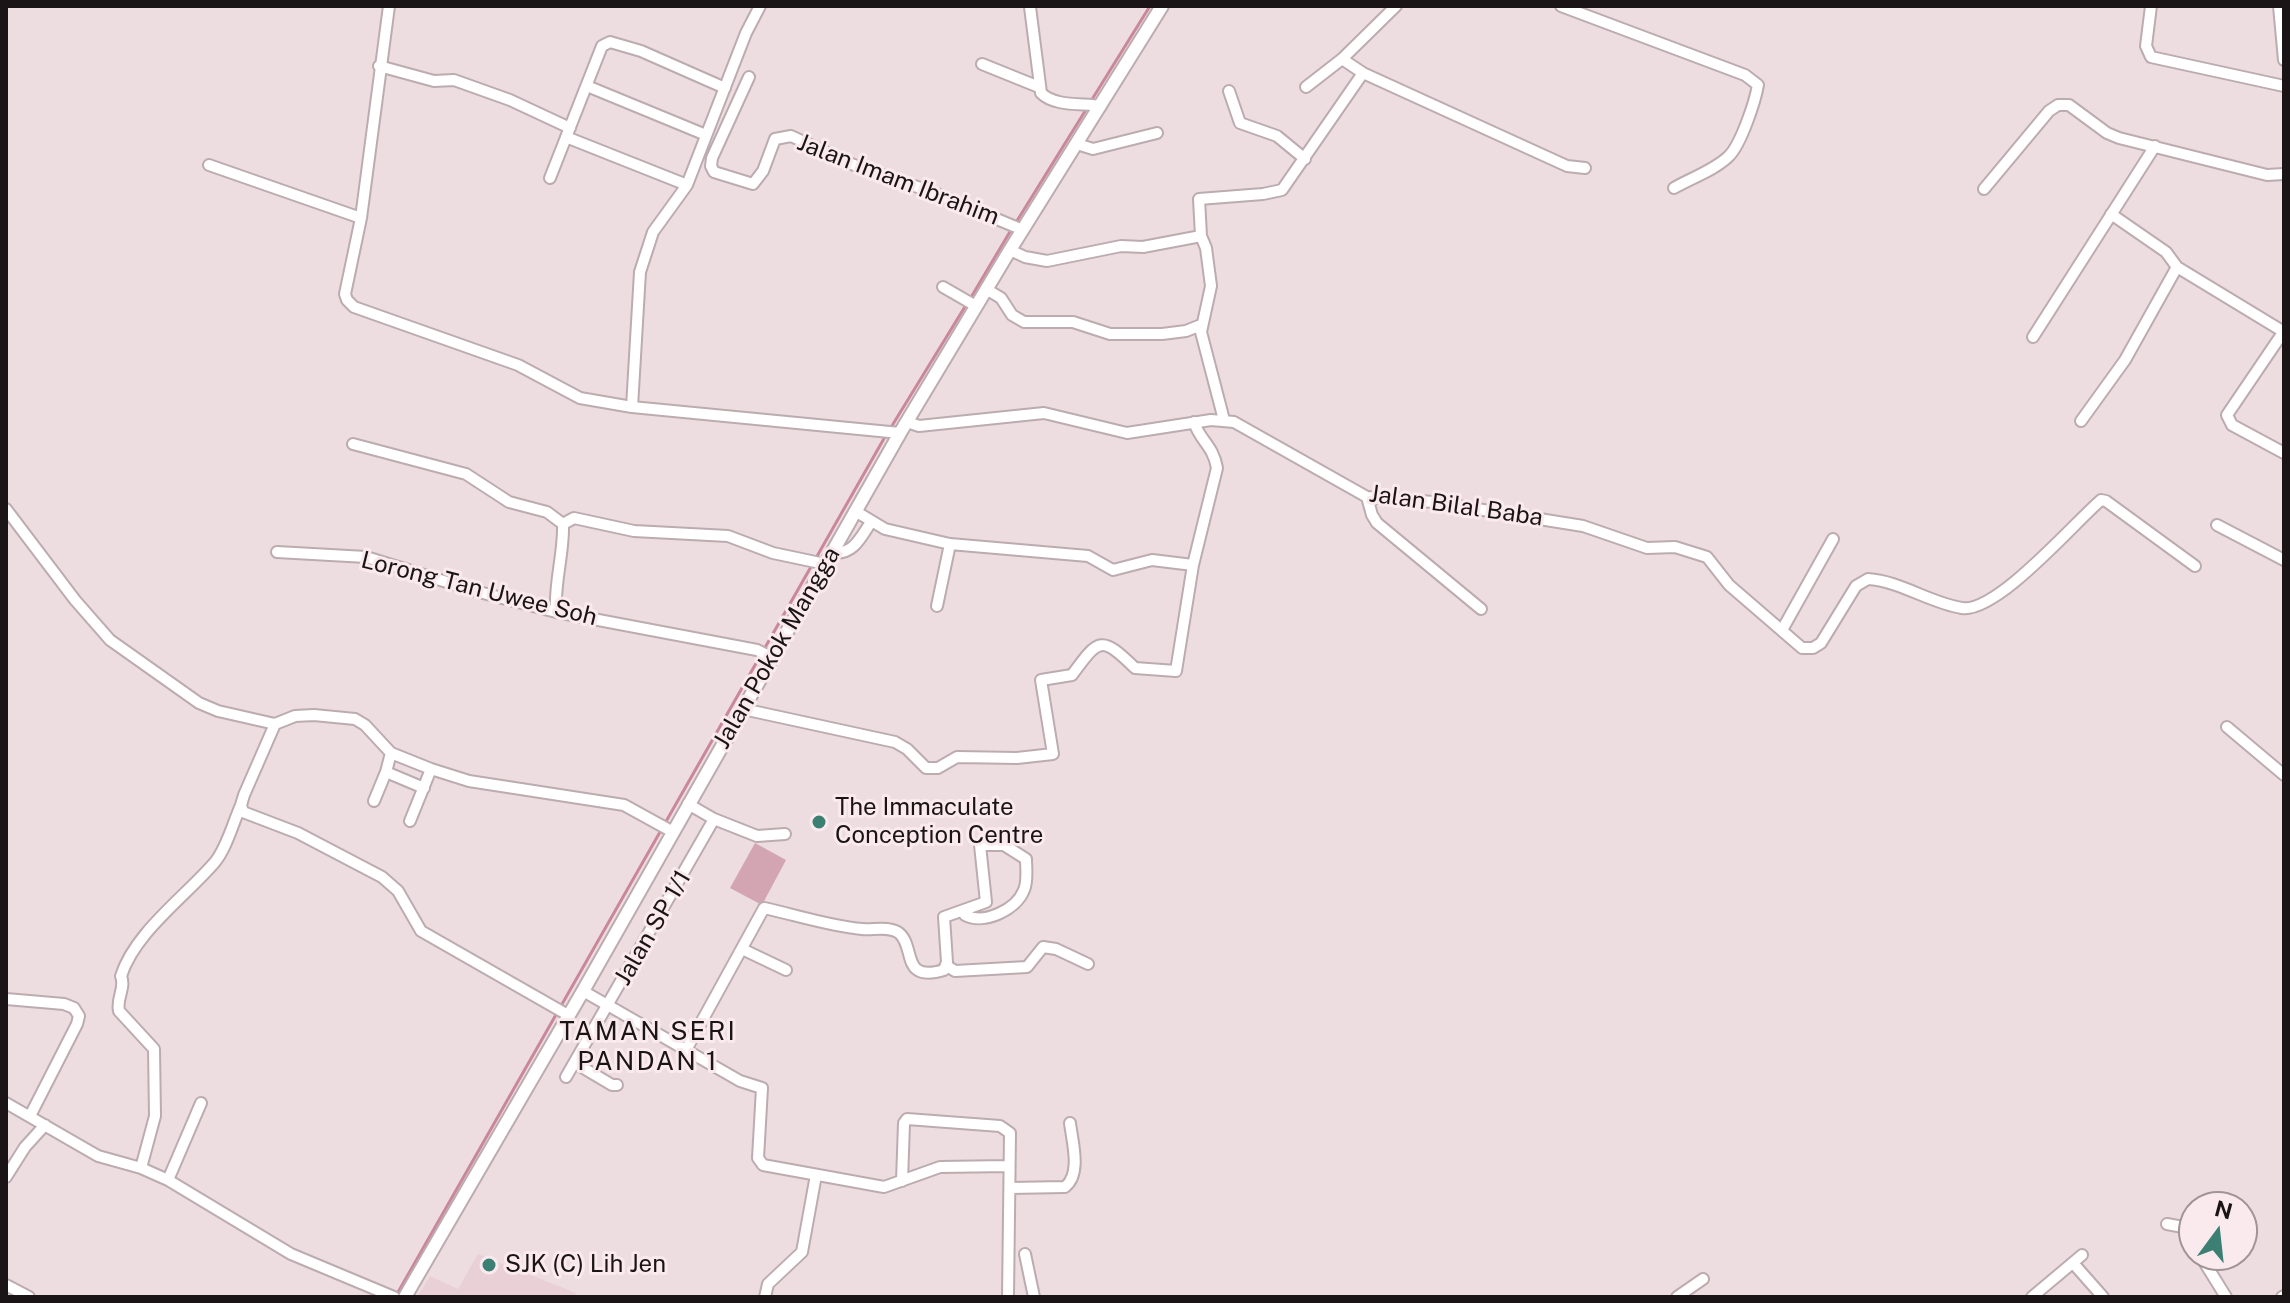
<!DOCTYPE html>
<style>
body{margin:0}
#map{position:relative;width:2290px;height:1303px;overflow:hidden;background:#eddde1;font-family:"Public Sans",sans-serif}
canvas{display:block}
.frame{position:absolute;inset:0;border:8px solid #1a1416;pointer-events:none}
.north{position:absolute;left:2178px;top:1191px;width:80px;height:80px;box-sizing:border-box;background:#faeaee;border:2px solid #a09498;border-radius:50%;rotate:15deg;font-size:22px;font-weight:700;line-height:32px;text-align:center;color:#1a1416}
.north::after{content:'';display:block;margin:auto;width:28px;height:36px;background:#3c8073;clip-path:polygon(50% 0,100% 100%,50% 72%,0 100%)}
</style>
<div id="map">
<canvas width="2290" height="1303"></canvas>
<div class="frame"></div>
<div class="north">N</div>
</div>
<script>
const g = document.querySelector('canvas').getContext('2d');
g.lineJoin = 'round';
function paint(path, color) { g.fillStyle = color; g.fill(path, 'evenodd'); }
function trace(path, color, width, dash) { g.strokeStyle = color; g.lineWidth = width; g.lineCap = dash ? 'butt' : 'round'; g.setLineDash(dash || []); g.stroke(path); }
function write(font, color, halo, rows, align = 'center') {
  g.font = font + ' "Public Sans",sans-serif'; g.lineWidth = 6; g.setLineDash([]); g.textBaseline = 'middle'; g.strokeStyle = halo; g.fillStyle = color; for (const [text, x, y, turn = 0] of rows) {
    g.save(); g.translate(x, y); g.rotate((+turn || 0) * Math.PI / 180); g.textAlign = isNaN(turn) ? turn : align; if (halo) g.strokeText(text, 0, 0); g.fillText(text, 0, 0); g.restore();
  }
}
paint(new Path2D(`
 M478,1254l98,39 -1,4h-158l13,-21 28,13z`), '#e9d0d7');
paint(new Path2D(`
 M755,843l31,17 -24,45 -32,-17z`), '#d3a5b2');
trace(new Path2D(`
 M1091,101l59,-95
 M1015,224l72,-116
 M970,299l41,-69
 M890,429l76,-124
 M397,1294l489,-859`), '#ca879c', 3);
const minor = new Path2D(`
 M1561,6l184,69 13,10c-3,17 -17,59 -29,71 -14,14 -38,22 -55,32
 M2151,6l-5,40 5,11 133,29
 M2279,6l5,54
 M1030,7l11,86c14,14 41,10 60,13
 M1342,59l21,14 204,93 18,2
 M982,64l57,23
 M379,66l55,15 20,-1 56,20 60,28
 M749,77l-37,81 -1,8 3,6 39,12 10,-13 12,-32 16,-3 63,29 78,27 91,38
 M587,86l119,49
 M1306,87l36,-28 54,-53
 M1229,91l11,32 37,13 28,23
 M566,137l121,48
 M1077,144l16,5 64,-16
 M209,165l152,53 -16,76 2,6 7,7 164,58 62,33 52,9 268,26
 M550,178l52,-132 8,-4 31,9 84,37
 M1984,189l65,-78 9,-6h11l38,28 12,5 148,37 17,-1
 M2111,214l55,38 11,15 107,65
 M361,218l28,-212
 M1201,236l-2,-37 64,-5 19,-4 81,-117
 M1010,250l15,7 22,4 74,-15 22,1 58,-11 5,12 5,38 -10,46 23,88
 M943,287l33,19
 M986,289l15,9 11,17 12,7h49l37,12h52l24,-3 15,-6
 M2284,331l-57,84 5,10 52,28
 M2033,337l122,-191
 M632,407l8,-135 13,-40 34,-47 59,-152 14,-27
 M2081,421l44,-61 52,-93
 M907,422l12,4 125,-13 83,20 84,-13 23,2 133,75 66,5 150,24 64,22 28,-1 32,10 22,28 73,63h11l8,-5 35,-57 12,-7c32,2 62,24 94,29 35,5 112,-85 139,-108l5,1 89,65
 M353,444l113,30 43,28 38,10 16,12c1,30 -9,58 -7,88
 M1367,497l5,18 5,8 104,86
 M6,509l69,91 35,40 89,63 19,8 57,13 20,-8 19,-1 41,4 10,6 26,28 40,16 38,12 155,24 49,27
 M855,511l30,18 65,15 138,12 25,14 39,-10 41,5
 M563,524l11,-6 60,13 94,5 45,17 52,11
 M2217,525l67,35
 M277,552l89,5 113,35 77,20 201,38 16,8
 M832,552c21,4 29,-15 39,-30
 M937,606l13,-62
 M1782,630l51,-91
 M743,709l152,33 12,7 19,19h12l19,-11 60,1 36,-4 -12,-74 31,-5c27,-37 29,-40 63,-7l41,3 17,-106 24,-97c-4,-23 -17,-27 -23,-46
 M275,724l-31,71 -3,10 2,7 55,21 84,44 16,14 23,40 147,84
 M2227,727l57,48
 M391,753l-5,19 38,16
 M374,801l12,-29
 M688,804l26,15 43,17 28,-2
 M410,821l21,-52
 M742,949l44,21
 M947,966l8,5 72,-4 16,-20 13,2 32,15
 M583,991l157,90 22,7 -4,70 5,7 121,22 56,-20 69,-1
 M6,999l58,5 10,4 5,8 -2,8 -47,92
 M686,1050l78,-142c32,7 65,18 98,21 12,1 27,-3 37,4 17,14 1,50 45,37l3,-8 -3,-45 42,-15 -6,-57h24l22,14c0,9 2,22 -2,31 -8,20 -40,35 -59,25v-4
 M575,1063l37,22h5
 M566,1077l148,-258
 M6,1103l92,53 43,12 27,12 123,74 103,43
 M141,1168l14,-52 -1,-67 -35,-38c-3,-13 7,-23 2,-35 14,-44 65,-80 94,-114 12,-15 18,-39 26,-57
 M6,1177l19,-30 20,-22
 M168,1180l33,-77
 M902,1181l2,-58 3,-4 93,7 10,7 -2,164
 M1010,1188l55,-1c17,-13 7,-46 5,-64
 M2167,1224l16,3 11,18
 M1025,1254l9,43
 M2200,1255l26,42
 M2073,1263l30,34
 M6,1285l23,12
 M765,1297l3,-13 34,-32 14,-77
 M1677,1297l26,-18
 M2032,1297l50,-42
 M2282,1297l2,-1`);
const major = new Path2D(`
 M405,1297l178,-306 317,-558 110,-183 152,-244`);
trace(minor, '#bcacb0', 14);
trace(major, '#bcacb0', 16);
trace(minor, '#fff', 10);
trace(major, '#fff', 12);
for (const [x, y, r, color] of [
 [819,822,8,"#3c8073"],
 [489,1265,8,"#3c8073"]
]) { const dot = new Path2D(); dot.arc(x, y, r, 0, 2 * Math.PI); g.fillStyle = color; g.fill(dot); trace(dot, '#faeaee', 3); }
write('24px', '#1a1416', '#faeaee', [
 ["Jalan Imam Ibrahim",898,180,21],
 ["Jalan Bilal Baba",1456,506,8],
 ["Lorong Tan Uwee Soh",479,589,14],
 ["Jalan Pokok Mangga",777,648,-60],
 ["Jalan SP 1/1",653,928,-60]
]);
write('24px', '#1a1416', '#faeaee', [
 ["The Immaculate",835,808],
 ["Conception Centre",835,836],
 ["SJK (C) Lih Jen",505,1265]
], 'left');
g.letterSpacing = '2px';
write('26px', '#1a1416', '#faeaee', [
 ["TAMAN SERI",648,1032],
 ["PANDAN 1",648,1062]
]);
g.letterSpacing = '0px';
</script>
